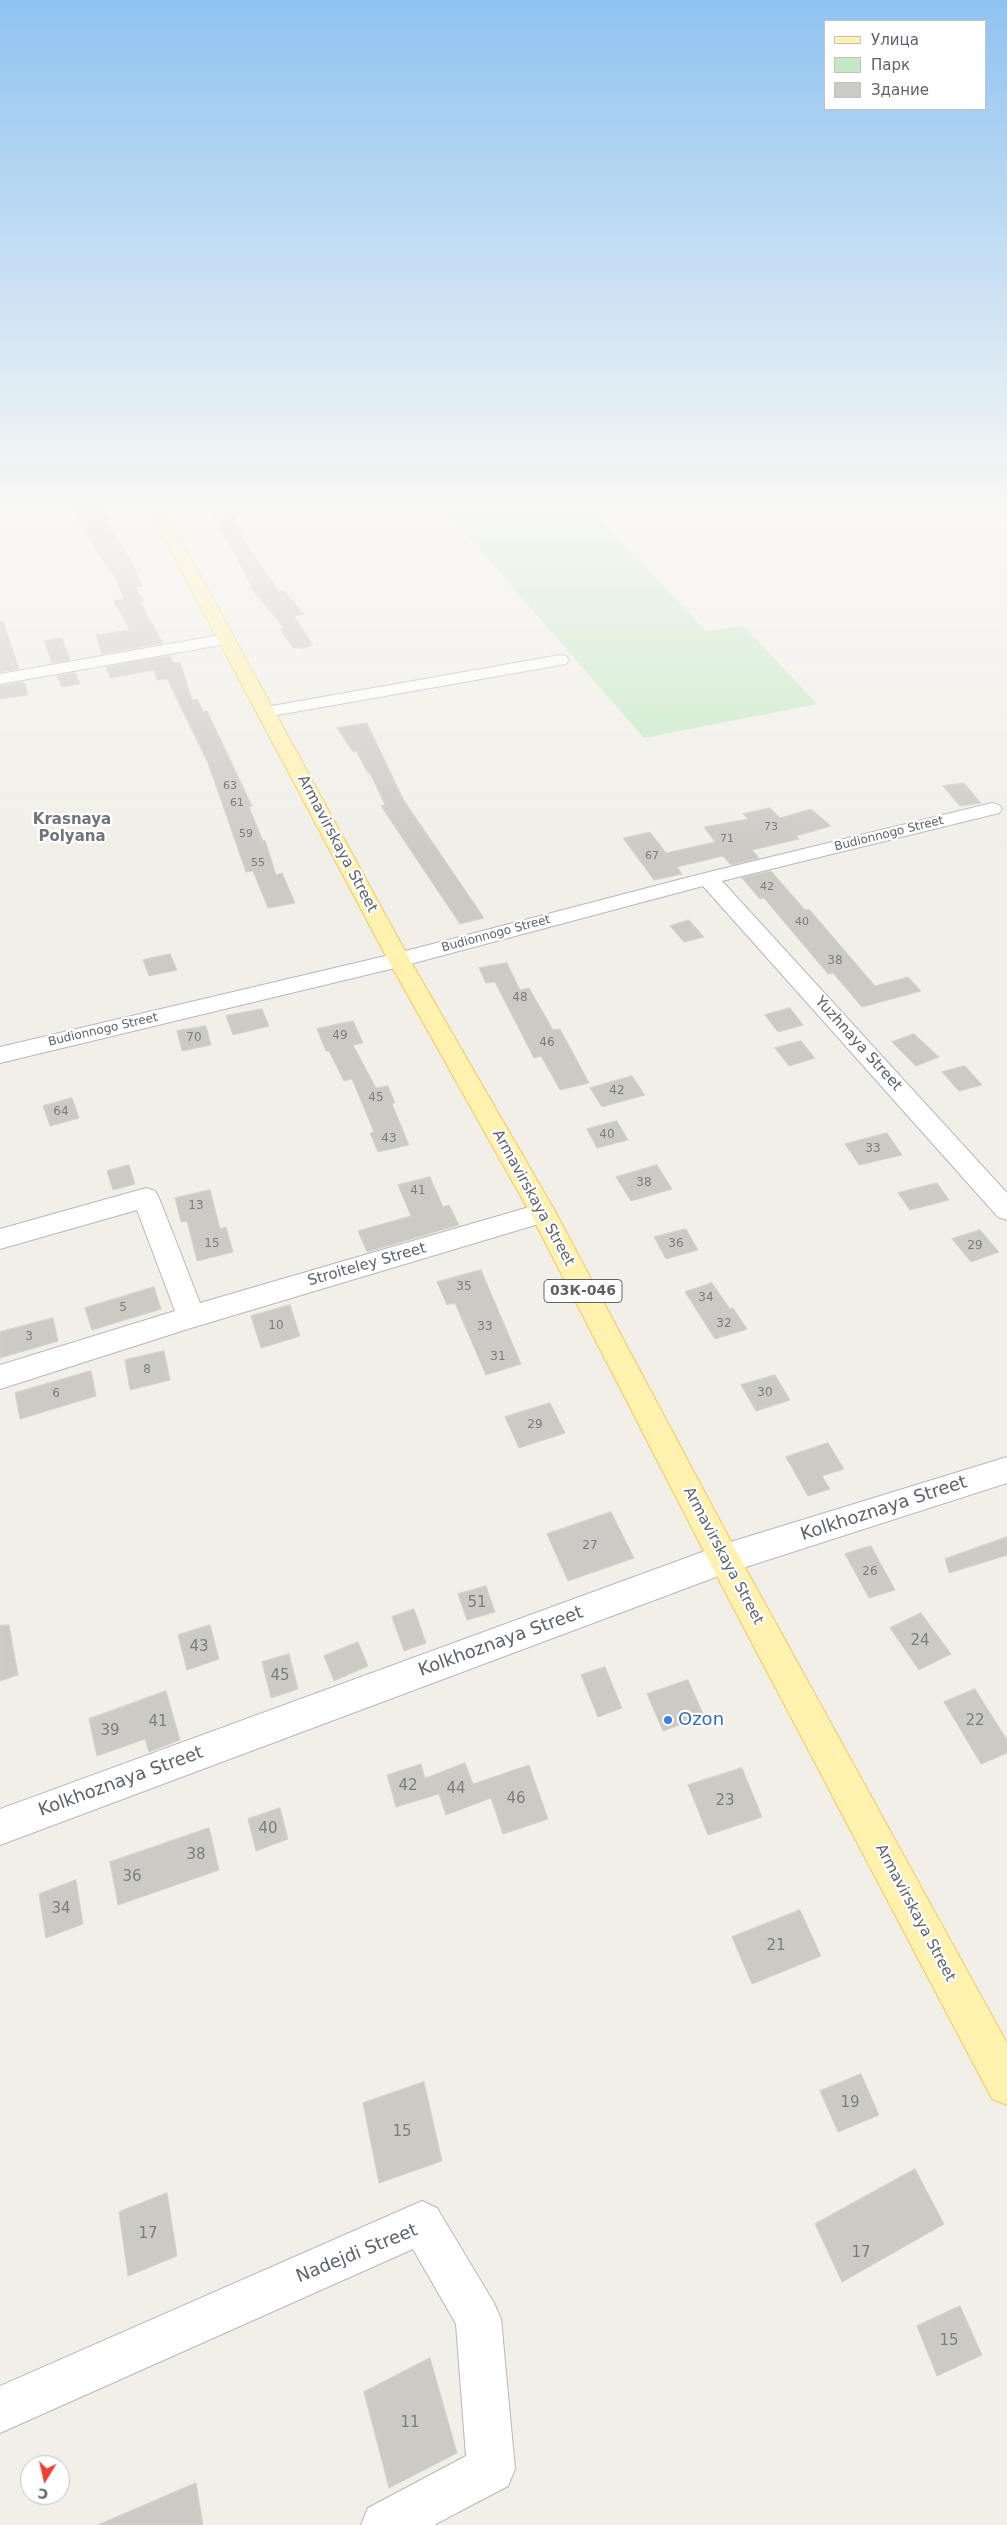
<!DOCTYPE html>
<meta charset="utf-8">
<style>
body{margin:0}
#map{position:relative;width:1007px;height:2525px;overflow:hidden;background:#f1efe8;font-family:"DejaVu Sans",sans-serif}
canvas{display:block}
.legend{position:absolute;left:824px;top:20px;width:162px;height:90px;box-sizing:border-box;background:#fff;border:1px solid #bfc1c3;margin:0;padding:6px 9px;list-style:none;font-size:15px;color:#5f6368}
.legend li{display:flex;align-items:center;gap:10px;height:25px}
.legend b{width:25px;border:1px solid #bfc1c3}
.north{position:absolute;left:20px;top:2455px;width:50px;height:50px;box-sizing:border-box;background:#fff;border:1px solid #bfc1c3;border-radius:50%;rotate:189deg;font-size:14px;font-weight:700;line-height:20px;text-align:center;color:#5f6368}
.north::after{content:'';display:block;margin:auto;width:18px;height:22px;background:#ea4335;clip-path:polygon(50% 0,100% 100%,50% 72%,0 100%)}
</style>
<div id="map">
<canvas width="1007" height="2525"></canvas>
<ul class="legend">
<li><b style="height:6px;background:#fff2af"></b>Улица</li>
<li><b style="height:14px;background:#c5e8c5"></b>Парк</li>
<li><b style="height:14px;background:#cccac5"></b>Здание</li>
</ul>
<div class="north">С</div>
</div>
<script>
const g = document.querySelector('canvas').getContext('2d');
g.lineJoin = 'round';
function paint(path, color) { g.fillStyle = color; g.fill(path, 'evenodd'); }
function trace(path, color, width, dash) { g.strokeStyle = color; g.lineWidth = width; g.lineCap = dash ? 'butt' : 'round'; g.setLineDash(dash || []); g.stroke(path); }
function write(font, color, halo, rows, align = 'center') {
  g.font = font + ' "DejaVu Sans",sans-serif'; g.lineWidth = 4.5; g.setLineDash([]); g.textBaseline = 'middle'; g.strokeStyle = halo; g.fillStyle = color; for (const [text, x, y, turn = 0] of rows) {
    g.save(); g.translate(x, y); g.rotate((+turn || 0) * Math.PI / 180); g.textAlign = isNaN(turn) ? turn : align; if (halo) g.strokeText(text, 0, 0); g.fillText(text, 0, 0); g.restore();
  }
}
paint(new Path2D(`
 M438,502h147l121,129 38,-5 73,78 -173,34z`), '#c5e8c5');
const building = new Path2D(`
 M68,502h32l11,18 -5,1 28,45 8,20 -7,1 9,14 -4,1 23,41 -61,11 -6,-19 34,-5 -17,-29 11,-2 -8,-20 -30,-43z
 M231,513l14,20 -5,1 39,58 5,-1 20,23 -10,2 19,29 -11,4 -2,-2 -7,1 -13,-19 4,-1 -35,-42h3l-39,-71z
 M3,621l16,48 -19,3v-50z
 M62,638l8,22 -18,3 -8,-22z
 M170,656l4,7 6,-1 12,38 5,-1 7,13 3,-1 45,95 -3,1 14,34 2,-1 11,35 6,-2 13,30 -27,5 -15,-37 -7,1 -38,-109 -41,-84 -10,1 -3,-10 -44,8 -4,-11z
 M75,673l5,11 -18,3 -5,-11z
 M24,682l4,13 -28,4v-13z
 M367,723l36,76 81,119 -24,6 -79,-118 4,-1 -15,-32h-2l-12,-22 -3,1 -16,-24z
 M964,783l17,20 -21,3 -17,-20z
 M770,808l10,10 31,-9 20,17 -35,10 3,3 -47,11 7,8 -28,7 -8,-9 -46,11 5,7 -28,6 -31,-42 27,-6 16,21 49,-11 -11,-15 44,-8 -5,-5z
 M771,871l34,39 4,-1 66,77 33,-9 13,14 -59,16 -29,-34 -5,1 -64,-76 -4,1 -18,-21z
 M689,920l15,17 -20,5 -14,-16z
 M170,954l7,16 -28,6 -6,-16z
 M507,963l13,27 9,-2 24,42 7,-1 29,54 -29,7 -19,-34 -7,2 -39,-76 -9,1 -7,-15z
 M790,1008l13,17 -25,7 -13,-17z
 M262,1009l7,17 -36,9 -7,-19z
 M353,1021l10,22 -10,2 23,43 12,-2 7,17 -3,1 17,41 -31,7 -8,-19 4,-1 -22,-53 -8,2 -15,-30h-3l-9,-22z
 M206,1026l5,19 -29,6 -5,-20z
 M914,1034l25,23 -23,9 -24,-24z
 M801,1041l14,17 -26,8 -14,-18z
 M965,1066l17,19 -23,6 -17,-19z
 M632,1076l13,19 -43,12 -12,-19z
 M72,1098l7,20 -29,8 -7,-20z
 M617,1121l11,19 -31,8 -10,-19z
 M887,1133l15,22 -43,10 -14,-21z
 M129,1165l6,19 -22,6 -6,-19z
 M657,1165l15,24 -41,12 -15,-24z
 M430,1177l13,30 6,-2 10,20 -92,27 -9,-21 53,-15 -13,-31z
 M937,1183l12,17 -39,10 -12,-17z
 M210,1190l10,39 6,-2 7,25 -36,9 -10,-40 -6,1 -6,-24z
 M686,1229l12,21 -32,9 -12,-22z
 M980,1230l19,22 -28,10 -19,-23z
 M481,1270l40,94 -35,11 -31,-72 -8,2 -10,-23z
 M712,1283l18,26 3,-1 14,21 -32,10 -30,-47z
 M154,1287l7,22 -69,21 -7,-22z
 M290,1305l10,31 -39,12 -10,-32z
 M53,1318l5,23 -58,17v-26z
 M164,1351l6,29 -40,10 -5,-30z
 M91,1371l5,25 -76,23 -5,-26z
 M775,1375l15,25 -34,11 -15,-26z
 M550,1403l15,30 -46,15 -14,-31z
 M828,1443l16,26 -22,7 8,13 -22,7 -22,-39z
 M611,1512l23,46 -66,23 -21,-47z
 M1007,1537v18l-58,18 -4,-14z
 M871,1546l24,44 -26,8 -24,-44z
 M486,1586l9,26 -28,8 -9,-26z
 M414,1609l12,34 -22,8 -12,-34z
 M921,1613l30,41 -32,16 -29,-42z
 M9,1625l9,50 -18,6v-55z
 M210,1625l9,34 -32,11 -9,-35z
 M358,1642l10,24 -34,15 -10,-25z
 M289,1654l9,35 -27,9 -9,-36z
 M605,1667l17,41 -24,9 -17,-42z
 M688,1680l16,36 -41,15 -16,-37z
 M975,1689l32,51v13l-26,11 -37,-62z
 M166,1691l14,49 -31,12 -4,-13 -48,17 -8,-37z
 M465,1763l8,21 56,-19 19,54 -45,15 -12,-36 -45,17 -7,-21 -43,13 -9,-32 34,-11 4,14z
 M742,1768l20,49 -54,18 -20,-50z
 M280,1808l8,31 -32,12 -8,-32z
 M209,1828l10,42 -101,35 -8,-43z
 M76,1880l7,44 -37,14 -7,-44z
 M800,1910l21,46 -69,28 -20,-47z
 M861,2074l18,41 -41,17 -18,-41z
 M424,2082l18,79 -63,22 -16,-80z
 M915,2169l29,55 -102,58 -27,-58z
 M167,2193l10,63 -49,20 -9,-64z
 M960,2306l22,49 -45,21 -20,-50z
 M430,2358l27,95 -68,35 -25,-96z
 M196,2483l7,42h-105z`);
paint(building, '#cccac5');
trace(building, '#d6d1c6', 1);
const minor = new Path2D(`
 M996,502h11v7z
 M226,634l6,1 3,4 -3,4 -232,41v-10z
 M560,655l6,1 3,4 -3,4 -300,53 -6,-1 -3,-4 3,-4 6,-1z
 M992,803l7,2 3,4 -3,4 -277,68 285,312v27l-9,-3 -295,-331 -304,81 -399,96v-16l398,-94 303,-79z
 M146,1188l9,3 4,7 41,105 343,-100 9,3 4,7 -4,7 -361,108 -191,61v-24l175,-54 -38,-101 -137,39v-20z
 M1007,1457v26l-283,91 -724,271v-36l724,-265z
 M422,2201l15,7 57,95 7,16 14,150 -7,17 -74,39h-73l7,-17 98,-52 -10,-132 -43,-75 -413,184v-47z`);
const major = new Path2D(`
 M143,502h15l29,49 223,409 146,253 179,336 272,494v62l-15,-6 -279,-530 -183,-356 -142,-253 -217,-409z`);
trace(minor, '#b5b8bc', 2);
trace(major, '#f2c960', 2);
paint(minor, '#fff');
paint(major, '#fff2af');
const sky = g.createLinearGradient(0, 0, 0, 856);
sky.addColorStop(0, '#8fc3f1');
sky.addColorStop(0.59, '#f9f8f5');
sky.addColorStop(1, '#f9f8f500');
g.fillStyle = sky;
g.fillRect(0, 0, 1007, 856);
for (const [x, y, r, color] of [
 [668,1720,5,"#3f7fe0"]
]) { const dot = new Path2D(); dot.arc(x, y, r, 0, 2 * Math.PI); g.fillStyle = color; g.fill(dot); trace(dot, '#fff', 2); }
write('11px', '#7a7d7f', null, [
 ["63",230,786],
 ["61",237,803],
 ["73",771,827],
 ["59",246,834],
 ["71",727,839],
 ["67",652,856],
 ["55",258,863],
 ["42",767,887],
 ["40",802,922]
]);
write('12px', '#5f6368', '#fff', [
 ["Budionnogo Street",889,834,-14],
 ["Budionnogo Street",496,934,-15],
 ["Budionnogo Street",103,1030,-13]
]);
write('12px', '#7a7d7f', null, [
 ["38",835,961],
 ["48",520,998],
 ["49",340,1036],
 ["70",194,1038],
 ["46",547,1043],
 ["42",617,1091],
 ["45",376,1098],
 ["64",61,1112],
 ["40",607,1135],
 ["43",389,1139],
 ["33",873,1149],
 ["38",644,1183],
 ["41",418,1191],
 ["13",196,1206],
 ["15",212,1244],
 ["36",676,1244],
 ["29",975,1246],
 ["35",464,1287],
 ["34",706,1298],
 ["5",123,1308],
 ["32",724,1324],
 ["10",276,1326],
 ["33",485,1327],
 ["3",29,1337],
 ["31",498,1357],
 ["8",147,1370],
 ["30",765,1393],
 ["6",56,1394],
 ["29",535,1425],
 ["27",590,1546],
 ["26",870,1572]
]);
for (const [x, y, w] of [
 [583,1291,78]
]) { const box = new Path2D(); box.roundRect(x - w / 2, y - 11.5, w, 23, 4); g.fillStyle = '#fff'; g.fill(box); trace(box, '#5f6368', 1); }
write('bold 14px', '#5f6368', null, [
 ["03К-046",583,1291]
]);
write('bold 15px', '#70757a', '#fff', [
 ["Krasnaya",72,820],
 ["Polyana",72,837]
]);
write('15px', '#5f6368', '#fff', [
 ["Armavirskaya Street",337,844,62],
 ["Yuzhnaya Street",858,1044,48],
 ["Armavirskaya Street",533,1198,61],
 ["Stroiteley Street",367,1265,-16],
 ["Armavirskaya Street",723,1556,62],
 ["Armavirskaya Street",915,1913,62]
]);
write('15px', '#7a7d7f', null, [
 ["51",477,1603],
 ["24",920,1641],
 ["43",199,1647],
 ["45",280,1676],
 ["22",975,1721],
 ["41",158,1722],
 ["39",110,1731],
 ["42",408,1786],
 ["44",456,1789],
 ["46",516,1799],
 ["23",725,1801],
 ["40",268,1829],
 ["38",196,1855],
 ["36",132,1877],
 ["34",61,1909],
 ["21",776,1946],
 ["19",850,2103],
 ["15",402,2132],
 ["17",148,2234],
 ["17",861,2253],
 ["15",949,2341],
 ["11",410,2423]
]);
write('18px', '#5f6368', '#fff', [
 ["Kolkhoznaya Street",884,1509,-18],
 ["Kolkhoznaya Street",501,1642,-20],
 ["Kolkhoznaya Street",121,1782,-20],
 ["Nadejdi Street",357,2254,-22]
]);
write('18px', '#366cbe', '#fff', [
 ["Ozon",678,1720]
], 'left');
</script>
